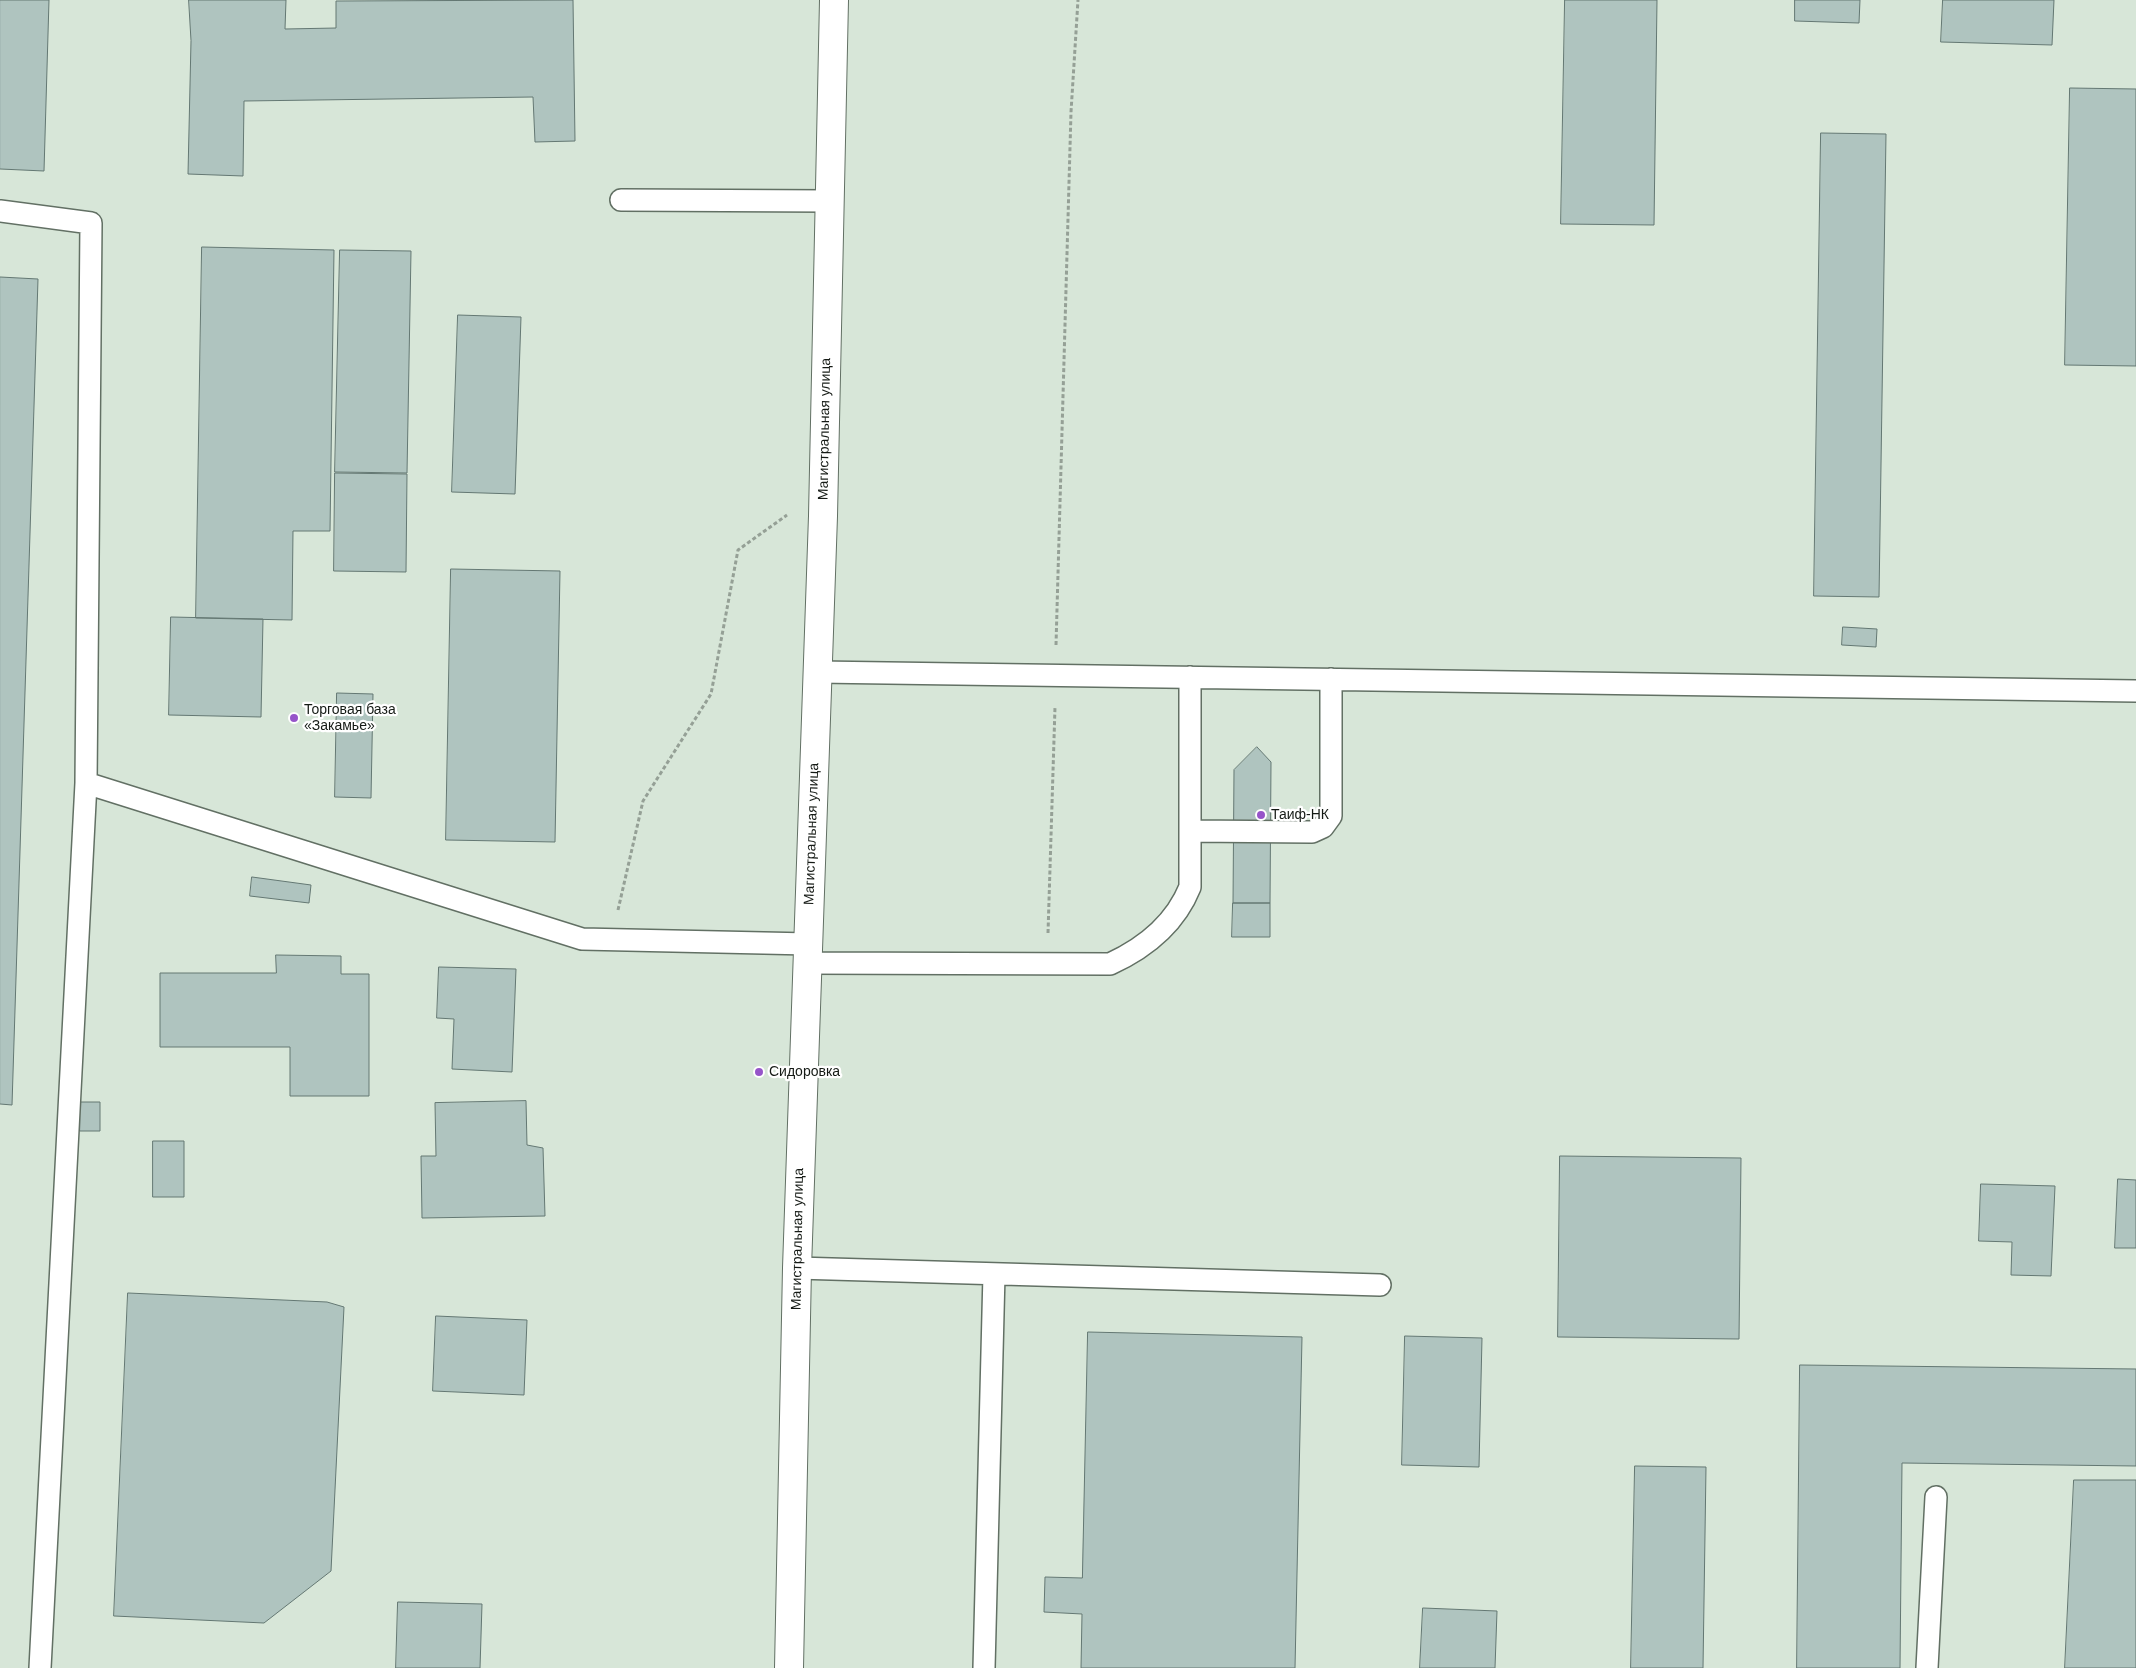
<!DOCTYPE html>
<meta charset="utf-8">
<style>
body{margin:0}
canvas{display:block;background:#d7e6d8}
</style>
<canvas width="2136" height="1668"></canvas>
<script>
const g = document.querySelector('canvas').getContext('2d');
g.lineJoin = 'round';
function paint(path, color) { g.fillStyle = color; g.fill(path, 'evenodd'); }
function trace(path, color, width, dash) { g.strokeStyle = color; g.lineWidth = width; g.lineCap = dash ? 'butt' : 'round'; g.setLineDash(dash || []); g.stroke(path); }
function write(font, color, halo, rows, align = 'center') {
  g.font = font + ' Helvetica,sans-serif'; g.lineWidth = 4.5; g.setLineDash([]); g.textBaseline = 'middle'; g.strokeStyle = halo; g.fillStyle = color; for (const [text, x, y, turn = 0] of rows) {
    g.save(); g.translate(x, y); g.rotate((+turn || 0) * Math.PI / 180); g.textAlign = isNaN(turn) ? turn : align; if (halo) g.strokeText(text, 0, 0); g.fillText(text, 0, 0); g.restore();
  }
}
const building = new Path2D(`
 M0,0h49l-5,171 -44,-2z
 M189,0h97l-1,29 51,-1v-27l237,-1 2,141 -40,1 -2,-45 -289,4 -1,75 -55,-2 3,-133z
 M1565,0h92l-3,225 -93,-1z
 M1795,0h65l-1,23 -64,-2z
 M1943,0h111l-2,45 -111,-3z
 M2070,88l66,1v277l-71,-1z
 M1821,133l65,1 -7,463 -65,-1z
 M202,247l132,3 -4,281h-37l-1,89 -96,-2z
 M340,250l71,1 -4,222 -72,-1z
 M0,277l38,2 -26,826 -12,-1z
 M458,315l63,2 -6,177 -63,-2z
 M335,473l72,1 -1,98 -72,-1z
 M451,569l109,2 -5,271 -109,-2z
 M171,617l92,2 -2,98 -92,-2z
 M1843,627l34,2 -1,18 -34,-2z
 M337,693l36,1 -2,104 -36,-1z
 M1257,747l14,15 -1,141h-37l1,-133z
 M252,877l59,8 -2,18 -59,-7z
 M1233,903h37v34h-38z
 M276,955l65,1v18h28v122h-79v-49h-130v-74h116z
 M439,967l77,2 -4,103 -60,-3 2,-50 -17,-1z
 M526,1101l1,44 16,3 2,68 -123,2 -1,-62h15l-1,-53z
 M80,1102h20v29h-20z
 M153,1141h31v56h-31z
 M1560,1156l181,2 -2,181 -181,-2z
 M2118,1179l18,1v68h-21z
 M1981,1184l74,2 -4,90 -40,-1 1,-33 -33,-1z
 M128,1293l199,9 17,5 -13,264 -67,52 -150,-7z
 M436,1316l91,4 -3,75 -91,-4z
 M1088,1332l214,5 -7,331h-214l1,-54 -38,-2 1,-35 37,1z
 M1405,1336l77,2 -3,129 -77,-2z
 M1800,1365l336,4v97l-234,-3 -2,205h-103z
 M1635,1466l71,1 -3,201h-72z
 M2074,1480h62v188h-71z
 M398,1602l84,2 -2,64h-84z
 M1423,1608l74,3 -2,57h-75z`);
paint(building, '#afc4bf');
trace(building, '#647873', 1);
const lane = new Path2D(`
 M621,200l209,1
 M0,211l91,12 -5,560 496,156 227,5
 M818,672l1318,19
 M1190,831l122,1 11,-5 8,-11v-137
 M807,963l303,1c35,-16 65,-40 80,-77v-210
 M797,1268l583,17
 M40,1668l46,-885
 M984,1668l10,-394
 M1927,1668l9,-171`);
const secondary = new Path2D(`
 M789,1668l8,-400 26,-752 11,-516`);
trace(lane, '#627064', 24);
trace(secondary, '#627064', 30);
trace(new Path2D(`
 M1056,645l15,-533 7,-112
 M618,910l25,-109 68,-107 27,-144 49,-35
 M1048,933l7,-226`), '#95a096', 3, [4, 2.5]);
trace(lane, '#fff', 21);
trace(secondary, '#fff', 28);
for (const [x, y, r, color] of [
 [294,718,5,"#9654c9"],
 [1261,815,5,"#9654c9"],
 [759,1072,5,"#9654c9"]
]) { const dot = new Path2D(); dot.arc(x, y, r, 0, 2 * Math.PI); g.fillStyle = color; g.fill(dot); trace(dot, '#fff', 2); }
write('14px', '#151a15', '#fff', [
 ["Магистральная улица",825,429,-89],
 ["Магистральная улица",812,834,-88],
 ["Магистральная улица",798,1239,-89]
]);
write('14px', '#151a15', '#fff', [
 ["Торговая база",304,710],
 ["«Закамье»",304,726],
 ["Таиф-НК",1271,815],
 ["Сидоровка",769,1072]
], 'left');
</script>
